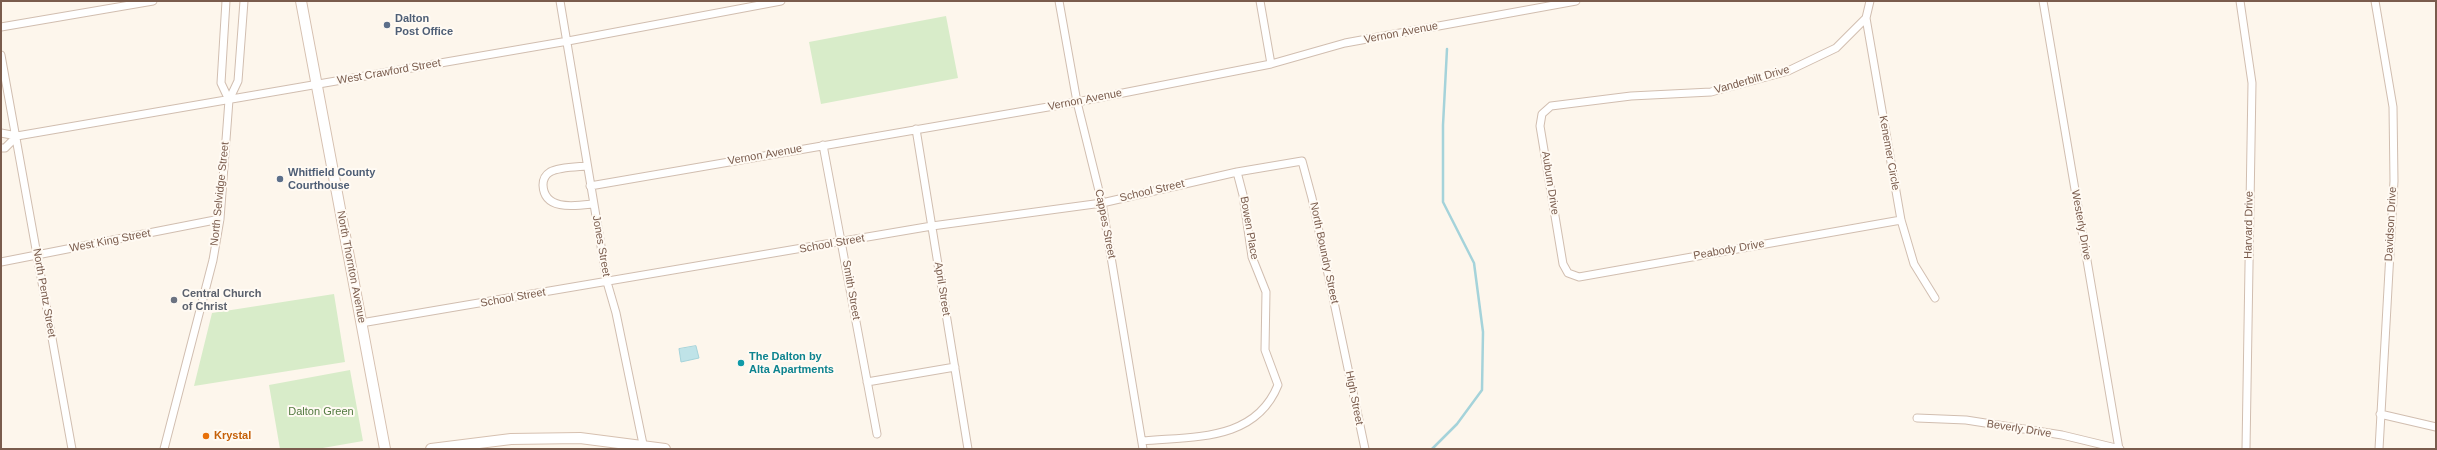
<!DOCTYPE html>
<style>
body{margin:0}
#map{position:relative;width:2437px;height:450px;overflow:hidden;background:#fdf6ec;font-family:Arial,sans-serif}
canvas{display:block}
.frame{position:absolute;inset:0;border:2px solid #7a5c4d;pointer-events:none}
</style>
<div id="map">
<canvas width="2437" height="450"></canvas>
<div class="frame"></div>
</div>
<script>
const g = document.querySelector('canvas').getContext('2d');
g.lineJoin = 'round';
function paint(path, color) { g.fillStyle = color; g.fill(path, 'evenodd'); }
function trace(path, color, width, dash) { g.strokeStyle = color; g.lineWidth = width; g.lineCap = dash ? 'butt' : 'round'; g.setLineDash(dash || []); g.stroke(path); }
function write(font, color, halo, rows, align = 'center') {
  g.font = font + ' Arial,sans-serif'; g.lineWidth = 4; g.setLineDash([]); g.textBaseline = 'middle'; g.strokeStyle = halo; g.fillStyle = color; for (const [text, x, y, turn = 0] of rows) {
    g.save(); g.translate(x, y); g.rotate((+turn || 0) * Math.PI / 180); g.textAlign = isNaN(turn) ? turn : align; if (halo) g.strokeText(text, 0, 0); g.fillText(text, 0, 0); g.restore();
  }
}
paint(new Path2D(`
 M946,16l12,62 -137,26 -12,-62z
 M334,294l11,68 -151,24 18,-73z
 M350,370l13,71 -46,8h-37l-11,-64z`), '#d8ecc9');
const water = new Path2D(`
 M696,346l3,12 -18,4 -2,-13z`);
paint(water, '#bfe3e8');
trace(water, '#a5d3da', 1);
trace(new Path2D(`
 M1432,449l25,-25 25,-34 1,-58 -9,-69 -31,-61v-77l4,-76`), '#a5d3da', 2.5);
const street = new Path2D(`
 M226,1l-5,82 8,17
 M560,1l47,281 9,31 28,136
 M1059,1l18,101 25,101 41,246
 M1260,1l11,63
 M1870,1l-4,17 35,202 13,44 21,34
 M2043,1l76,448
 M2240,1l12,82 -6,366
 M2375,1l18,106 1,74 -15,268
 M1866,18l-30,30 -48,23 -77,21 -80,4 -80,10 -9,8 -2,12 23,138 5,9 11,4 322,-57
 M1,27l152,-26
 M1,55l71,394
 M916,129l52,320
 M1,133l16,3
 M823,145l54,289
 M1,148h4l12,-12 551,-95 213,-40
 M587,166c-11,1 -28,1 -37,6 -5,3 -7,7 -7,13 1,26 32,21 50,19
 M590,186l487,-84 194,-38 74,-21 231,-42
 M1,262l219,-43
 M361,323l571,-97 170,-23 135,-31 65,-11 10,37 53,251
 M867,382l88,-15
 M2380,414l56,13
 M1917,418l49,2 96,15 58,14
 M1142,441c51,-5 113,1 136,-56l-13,-35 1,-58 -14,-35 -9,-62 -6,-23
 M164,449l49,-189 7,-41 9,-119 9,-19 6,-80`);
const secondary = new Path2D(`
 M301,1l84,448
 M431,449l80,-10 69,-1 85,11`);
trace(street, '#d1beb0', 9);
trace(secondary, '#d6c0b0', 12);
trace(street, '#fff', 7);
trace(secondary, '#fff', 10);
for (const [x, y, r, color] of [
 [387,25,4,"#5c6f8a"],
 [280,179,4,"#5c6f8a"],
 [174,300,4,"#6b7280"],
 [741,363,4,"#0f9aa8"],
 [206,436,4,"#e8710a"]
]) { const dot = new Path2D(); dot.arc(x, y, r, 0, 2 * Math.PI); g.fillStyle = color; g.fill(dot); trace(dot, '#fffaf3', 1.5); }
write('bold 11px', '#4e5e75', '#fffaf3', [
 ["Dalton",395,19],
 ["Post Office",395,32],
 ["Whitfield County",288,173],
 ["Courthouse",288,186]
], 'left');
write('11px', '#7a5c4d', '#fffaf3', [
 ["Vernon Avenue",1401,33,-11],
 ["West Crawford Street",389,72,-10],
 ["Vanderbilt Drive",1752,80,-16],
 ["Vernon Avenue",1085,100,-11],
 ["Kenemer Circle",1889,153,80],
 ["Vernon Avenue",765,155,-10],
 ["Auburn Drive",1550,183,81],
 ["School Street",1152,191,-13],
 ["North Selvidge Street",220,194,-84],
 ["Cappes Street",1105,224,79],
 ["Davidson Drive",2391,224,-87],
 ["Westerly Drive",2081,225,80],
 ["Harvard Drive",2249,225,-89],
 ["Bowen Place",1249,228,80],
 ["West King Street",110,241,-11],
 ["School Street",832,244,-10],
 ["Jones Street",601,246,80],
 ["Peabody Drive",1729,250,-10],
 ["North Boundry Street",1324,253,78],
 ["North Thornton Avenue",351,267,79],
 ["April Street",942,289,81],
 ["Smith Street",851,290,80],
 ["North Pentz Street",44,293,80],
 ["School Street",513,298,-10],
 ["High Street",1354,398,79],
 ["Beverly Drive",2019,429,9]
]);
write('bold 11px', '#5b616d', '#fffaf3', [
 ["Central Church",182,294],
 ["of Christ",182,307]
], 'left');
write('bold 11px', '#0d838f', '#fffaf3', [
 ["The Dalton by",749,357],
 ["Alta Apartments",749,370]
], 'left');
write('11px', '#537a41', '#fffaf3', [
 ["Dalton Green",321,412]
]);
write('bold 11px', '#c56008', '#fffaf3', [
 ["Krystal",214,436]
], 'left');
</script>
